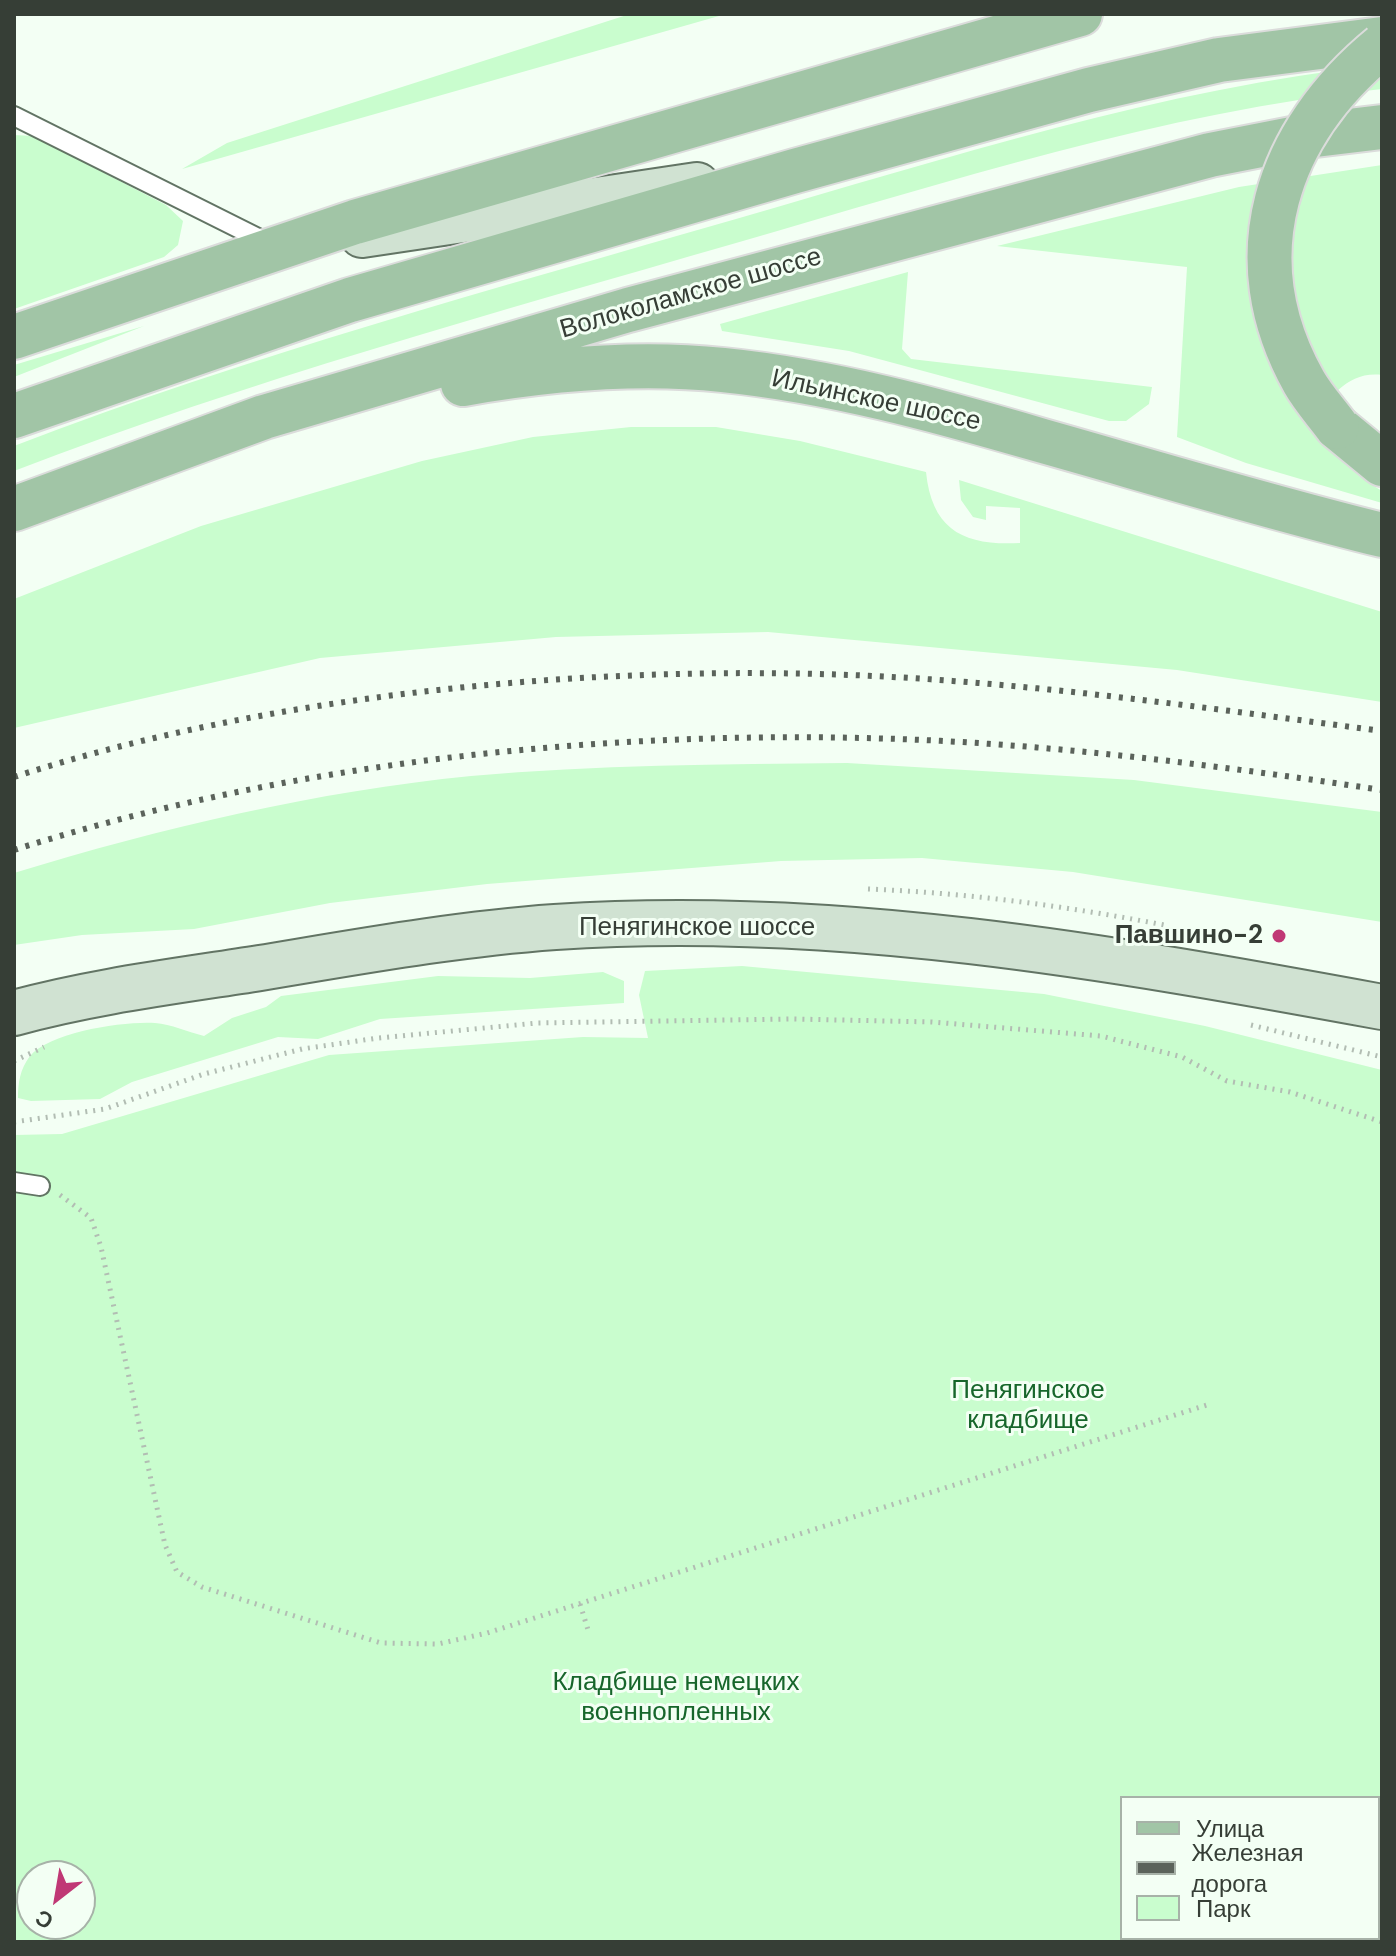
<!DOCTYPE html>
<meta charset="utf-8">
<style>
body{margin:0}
#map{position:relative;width:1396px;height:1956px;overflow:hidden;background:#f3fff4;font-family:"DM Sans",sans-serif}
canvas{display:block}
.frame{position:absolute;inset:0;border:16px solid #363e36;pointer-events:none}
.legend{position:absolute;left:1120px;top:1796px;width:260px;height:144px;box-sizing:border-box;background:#f3fff4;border:2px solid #a7b2a8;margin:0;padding:10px 14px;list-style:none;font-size:24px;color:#363e36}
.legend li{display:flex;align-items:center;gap:16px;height:40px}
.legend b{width:40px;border:2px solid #a7b2a8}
.north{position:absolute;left:16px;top:1860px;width:80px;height:80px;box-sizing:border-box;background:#f3fff4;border:2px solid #a7b2a8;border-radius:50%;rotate:211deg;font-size:22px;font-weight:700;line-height:32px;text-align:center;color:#363e36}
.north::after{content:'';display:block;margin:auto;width:28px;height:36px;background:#c03875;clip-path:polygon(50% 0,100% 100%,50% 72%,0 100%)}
</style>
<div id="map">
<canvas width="1396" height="1956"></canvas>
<div class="frame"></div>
<ul class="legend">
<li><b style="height:10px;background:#a1c5a6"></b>Улица</li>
<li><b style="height:10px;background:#5b635b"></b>Железная дорога</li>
<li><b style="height:22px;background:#c9fdce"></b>Парк</li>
</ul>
<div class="north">С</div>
</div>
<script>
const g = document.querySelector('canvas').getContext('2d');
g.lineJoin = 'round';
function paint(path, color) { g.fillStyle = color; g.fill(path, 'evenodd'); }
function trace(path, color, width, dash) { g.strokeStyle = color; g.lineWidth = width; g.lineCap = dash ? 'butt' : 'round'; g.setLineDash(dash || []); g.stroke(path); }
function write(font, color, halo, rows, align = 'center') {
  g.font = font + ' "DM Sans",sans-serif'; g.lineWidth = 6; g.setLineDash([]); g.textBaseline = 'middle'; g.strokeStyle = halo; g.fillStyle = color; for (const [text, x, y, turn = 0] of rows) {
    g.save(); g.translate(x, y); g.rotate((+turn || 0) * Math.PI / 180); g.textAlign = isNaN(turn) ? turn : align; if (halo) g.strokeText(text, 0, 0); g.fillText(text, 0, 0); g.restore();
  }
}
paint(new Path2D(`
 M630,14h96l-544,155 45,-26z
 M1382,65v24c-219,23 -434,93 -646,154 -242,70 -486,137 -722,228v-25c236,-91 480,-157 722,-227 212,-61 427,-131 646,-154z
 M14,135l19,1 133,69 17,16 -5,24 -14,12 -150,52z
 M1382,165v210c-35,-4 -51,23 -72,46 18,29 42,53 72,70v12l-136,-40 -69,-26 10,-170 -190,-21 242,-59z
 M908,272l-6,77 9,10 241,28 -3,17 -23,17h-17l-260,-70 -127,-20 -2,-7z
 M144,326l-130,51v-12z
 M631,427h85l84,14 126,31c6,59 39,74 94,71v-35l-34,-2v14l-13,-3 -12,-17 -2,-20 423,132v90l-205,-32 -409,-38 -212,5 -236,21 -306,70v-129l187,-73 221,-65 111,-24z
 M847,763l287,17 248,32v110l-309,-50 -151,-14 -141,3 -294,23 -157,19 -136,26 -112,6 -68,10v-72c147,-45 304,-82 457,-97 125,-11 251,-12 376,-13z
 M742,966l302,28 161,32 177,44v872h-1368v-807l48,-1 267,-79 254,-18 65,1 -9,-43 6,-24zM1122,1798h256v140h-256zM32,1876h48v48h-48z
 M603,972l21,9v22l-244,16 -62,20 -40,-2 -146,45 -32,17 -69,2 -13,-3c0,-15 2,-29 12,-42 20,-24 94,-35 125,-33 16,1 33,9 49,13l28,-18 34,-11 15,-11 157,-20 92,2z`), '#c9fdce');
const lane = new Path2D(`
 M14,116l256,128
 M14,1182l26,4`);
const secondary = new Path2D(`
 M362,235l335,-50
 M14,1013c80,-22 164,-32 246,-45 97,-16 196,-34 295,-41 278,-19 555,30 827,80`);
const primary = new Path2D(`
 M14,337l341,-115 725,-208
 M463,384c85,-15 173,-23 260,-14 109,11 214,40 320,71 113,32 225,66 339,94
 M14,416l336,-116 445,-129 294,-81 130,-30 163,-21
 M1337,427l45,37
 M14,509l250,-92 364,-107 582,-155 97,-19 75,-9`);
trace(lane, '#627464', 22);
trace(secondary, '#627464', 48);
trace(primary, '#dbdcdb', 48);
trace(new Path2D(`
 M868,889c100,4 198,17 296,36
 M1251,1025l131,32
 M14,1061l30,-14
 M14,1122l91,-13 99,-35 98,-25 76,-11 159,-15 257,-4 138,3 169,14 81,21 45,24 63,11 92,30
 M60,1195l31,23 10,29 64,298 12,27 25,15 179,56 57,1 49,-11 723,-229
 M580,1604l9,29`), '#b2bdb3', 5, [2, 6]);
trace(lane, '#fff', 18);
trace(secondary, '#d0e2d2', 44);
trace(primary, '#a1c5a6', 44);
trace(new Path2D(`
 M14,777c256,-83 568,-112 837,-102 178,7 355,33 531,56
 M14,850c280,-89 592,-121 885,-111 162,6 323,27 483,51`), '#5b635b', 6, [4, 8]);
const primaryBridge = new Path2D(`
 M1337,427c-11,-15 -24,-29 -33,-45 -70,-125 -28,-249 78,-336`);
trace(primaryBridge, '#dbdcdb', 48, []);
trace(primaryBridge, '#a1c5a6', 44);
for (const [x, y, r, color] of [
 [1279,936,8,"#c03875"]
]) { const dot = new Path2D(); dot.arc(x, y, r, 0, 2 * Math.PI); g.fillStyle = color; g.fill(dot); trace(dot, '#f3fff4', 3); }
write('26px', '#363e36', '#f3fff4', [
 ["Волоколамское шоссе",691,294,-16],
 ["Ильинское шоссе",876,401,12],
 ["Пенягинское шоссе",697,928]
]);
write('bold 26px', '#363e36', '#f3fff4', [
 ["Павшино-2",1263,936]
], 'right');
write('26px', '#17662b', '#f3fff4', [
 ["Пенягинское",1028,1391],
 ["кладбище",1028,1421],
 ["Кладбище немецких",676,1683],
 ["военнопленных",676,1713]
]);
</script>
